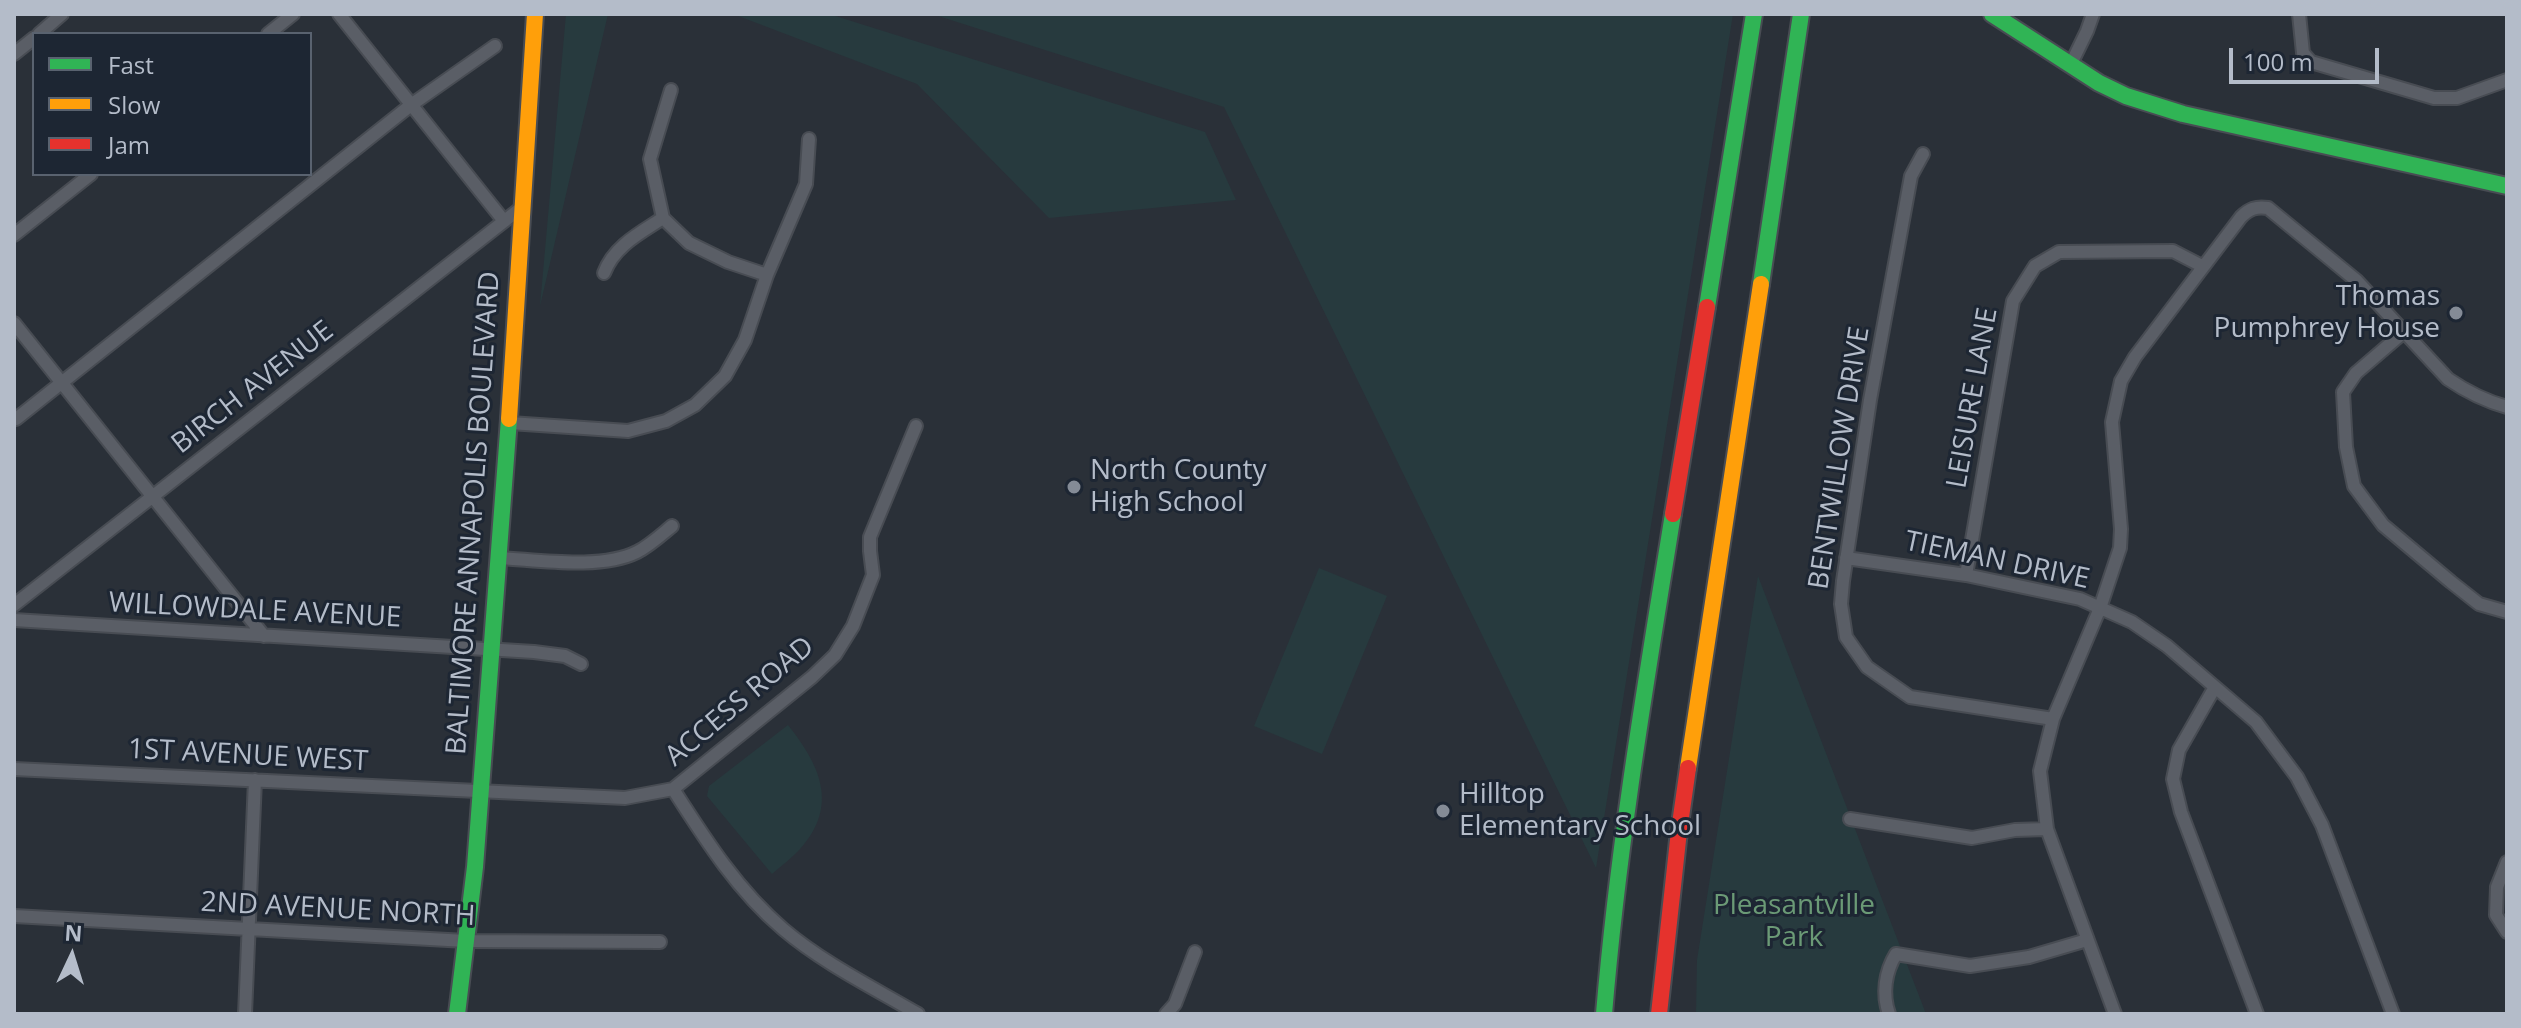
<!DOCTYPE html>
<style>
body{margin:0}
#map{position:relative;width:2521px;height:1028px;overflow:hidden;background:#2a3038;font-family:"Open Sans",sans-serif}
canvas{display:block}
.frame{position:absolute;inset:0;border:16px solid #b4bcc9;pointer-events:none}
.legend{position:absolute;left:32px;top:32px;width:280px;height:144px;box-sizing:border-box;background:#1d2633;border:2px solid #59626f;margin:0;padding:10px 14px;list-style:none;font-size:24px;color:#b4bcc9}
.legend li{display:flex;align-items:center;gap:16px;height:40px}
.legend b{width:40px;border:2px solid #59626f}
.north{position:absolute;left:32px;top:916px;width:80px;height:80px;-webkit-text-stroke:6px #1d2633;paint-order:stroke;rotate:4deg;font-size:22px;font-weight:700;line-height:32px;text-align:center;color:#b4bcc9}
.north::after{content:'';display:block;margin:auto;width:28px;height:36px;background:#b4bcc9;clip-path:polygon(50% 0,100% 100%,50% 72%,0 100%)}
.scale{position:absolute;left:2229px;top:48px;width:150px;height:36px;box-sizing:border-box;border:4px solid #b4bcc9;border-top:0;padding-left:10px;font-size:24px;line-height:28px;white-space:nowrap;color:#b4bcc9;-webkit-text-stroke:6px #1d2633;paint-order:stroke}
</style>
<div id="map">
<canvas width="2521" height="1028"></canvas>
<div class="frame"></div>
<ul class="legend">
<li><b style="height:10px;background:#30b455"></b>Fast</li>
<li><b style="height:10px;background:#ff9f0a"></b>Slow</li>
<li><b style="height:10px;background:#e5322d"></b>Jam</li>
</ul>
<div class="north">N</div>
<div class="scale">100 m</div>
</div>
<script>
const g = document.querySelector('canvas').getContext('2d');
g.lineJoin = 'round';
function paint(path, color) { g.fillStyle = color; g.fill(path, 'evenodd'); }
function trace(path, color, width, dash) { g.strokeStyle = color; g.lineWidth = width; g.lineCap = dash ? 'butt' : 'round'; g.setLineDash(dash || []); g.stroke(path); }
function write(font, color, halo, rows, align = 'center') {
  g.font = font + ' "Open Sans",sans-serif'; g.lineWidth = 6; g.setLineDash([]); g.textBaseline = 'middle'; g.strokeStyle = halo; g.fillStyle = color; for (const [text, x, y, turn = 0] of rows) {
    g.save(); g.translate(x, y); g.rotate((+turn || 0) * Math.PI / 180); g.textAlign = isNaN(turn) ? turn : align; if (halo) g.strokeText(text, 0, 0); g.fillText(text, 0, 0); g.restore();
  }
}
paint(new Path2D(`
 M566,14h42l-68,292z
 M733,14h96l376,118 31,68 -187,18 -132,-134z
 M932,14h801l-137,854 -372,-761z
 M1319,568l68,28 -65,158 -68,-28z
 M1758,576l168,438h-230l1,-54z
 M788,725c31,39 52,80 12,124 -8,9 -19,17 -28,25l-65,-78 2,-10z`), '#273a3e');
const street = new Path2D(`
 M339,14l165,207
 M2299,14l4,39 8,9 123,36h23l50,-18
 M39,34l23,-20
 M268,34l25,-20
 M14,54l20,-16
 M2070,66l17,-35 6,-17
 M671,90l-21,69 13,59 26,25 39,19 39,13
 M1923,154l-12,22 -41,224 -27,181 -2,23 5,33 21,30 43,30 143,22
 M14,235l77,-61
 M604,273c10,-27 36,-40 59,-55
 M14,323l250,313
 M2405,331l-49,42 -13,19 3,55 8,39 29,39 68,57 28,22 28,8
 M16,419l395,-314 84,-59
 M510,423l118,8 38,-10 29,-16 30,-29 20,-36 22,-65 39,-91 3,-45
 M916,426l-46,111v14l3,24 -20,51 -18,29 -23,22 -139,112c32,50 64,101 110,140 40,34 89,58 135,85
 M500,558c39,2 101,12 137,-6 12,-6 24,-17 35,-26
 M1846,558l120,17 114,24 52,23 35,24 89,76 41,55 25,48 71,189
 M1966,575l47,-274 22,-35 24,-14 114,-1 29,15
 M14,605l507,-397
 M14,620l520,32 31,4 16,8
 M2215,687l-36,63 -6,29 8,33 76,202
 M14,769l611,29 48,-9
 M1850,819l122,19 43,-8 32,-1
 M2507,862l-10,25 -1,28 11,17
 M14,916l452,25 194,1
 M245,1014l10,-234
 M1166,1014l9,-10 20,-52
 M1889,1014c-7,-20 -4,-42 7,-60l74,12 59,-9 58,-17
 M2115,1014l-68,-185 -7,-58 13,-52 47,-111 20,-60 1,-19 -9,-107 9,-41 14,-24 106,-140c8,-8 15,-11 27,-9l89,73 91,98c19,13 37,22 59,28`);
const fast = new Path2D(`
 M1992,14l107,69 27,13 57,18 324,72
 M1761,284l40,-270
 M1707,307l47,-293
 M457,1014l18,-147 34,-448
 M1604,1014c14,-168 42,-333 69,-500`);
const slow = new Path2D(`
 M509,419l26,-405
 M1688,768l73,-484`);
const jam = new Path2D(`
 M1673,514l34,-207
 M1659,1014l20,-183 9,-63`);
trace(street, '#484c53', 16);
trace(fast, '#484c53', 20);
trace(slow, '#484c53', 20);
trace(jam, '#484c53', 20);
trace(street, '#5a5e66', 12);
trace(fast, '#30b455', 16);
trace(slow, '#ff9f0a', 16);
trace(jam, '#e5322d', 16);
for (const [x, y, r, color] of [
 [2456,313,8,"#848b96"],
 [1074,487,8,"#848b96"],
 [1443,811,8,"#848b96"]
]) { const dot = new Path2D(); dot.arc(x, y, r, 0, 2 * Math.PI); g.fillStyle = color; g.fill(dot); trace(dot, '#1d2633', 3); }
write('28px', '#b4bcc9', '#1d2633', [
 ["Thomas",2440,297,"right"],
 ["Pumphrey House",2440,329,"right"],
 ["North County",1090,471],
 ["High School",1090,503],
 ["Hilltop",1459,795],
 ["Elementary School",1459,827]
], 'left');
write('28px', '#b4bcc9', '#1d2633', [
 ["BIRCH AVENUE",253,388,-38],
 ["LEISURE LANE",1973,398,-80],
 ["BENTWILLOW DRIVE",1840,458,-81],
 ["BALTIMORE ANNAPOLIS BOULEVARD",474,513,-86],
 ["TIEMAN DRIVE",1997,561,12],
 ["WILLOWDALE AVENUE",255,611,3],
 ["ACCESS ROAD",740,702,-40],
 ["1ST AVENUE WEST",248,756,3],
 ["2ND AVENUE NORTH",338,910,3]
]);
write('28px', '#6b9a76', '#1d2633', [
 ["Pleasantville",1794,906],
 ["Park",1794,938]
]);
</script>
